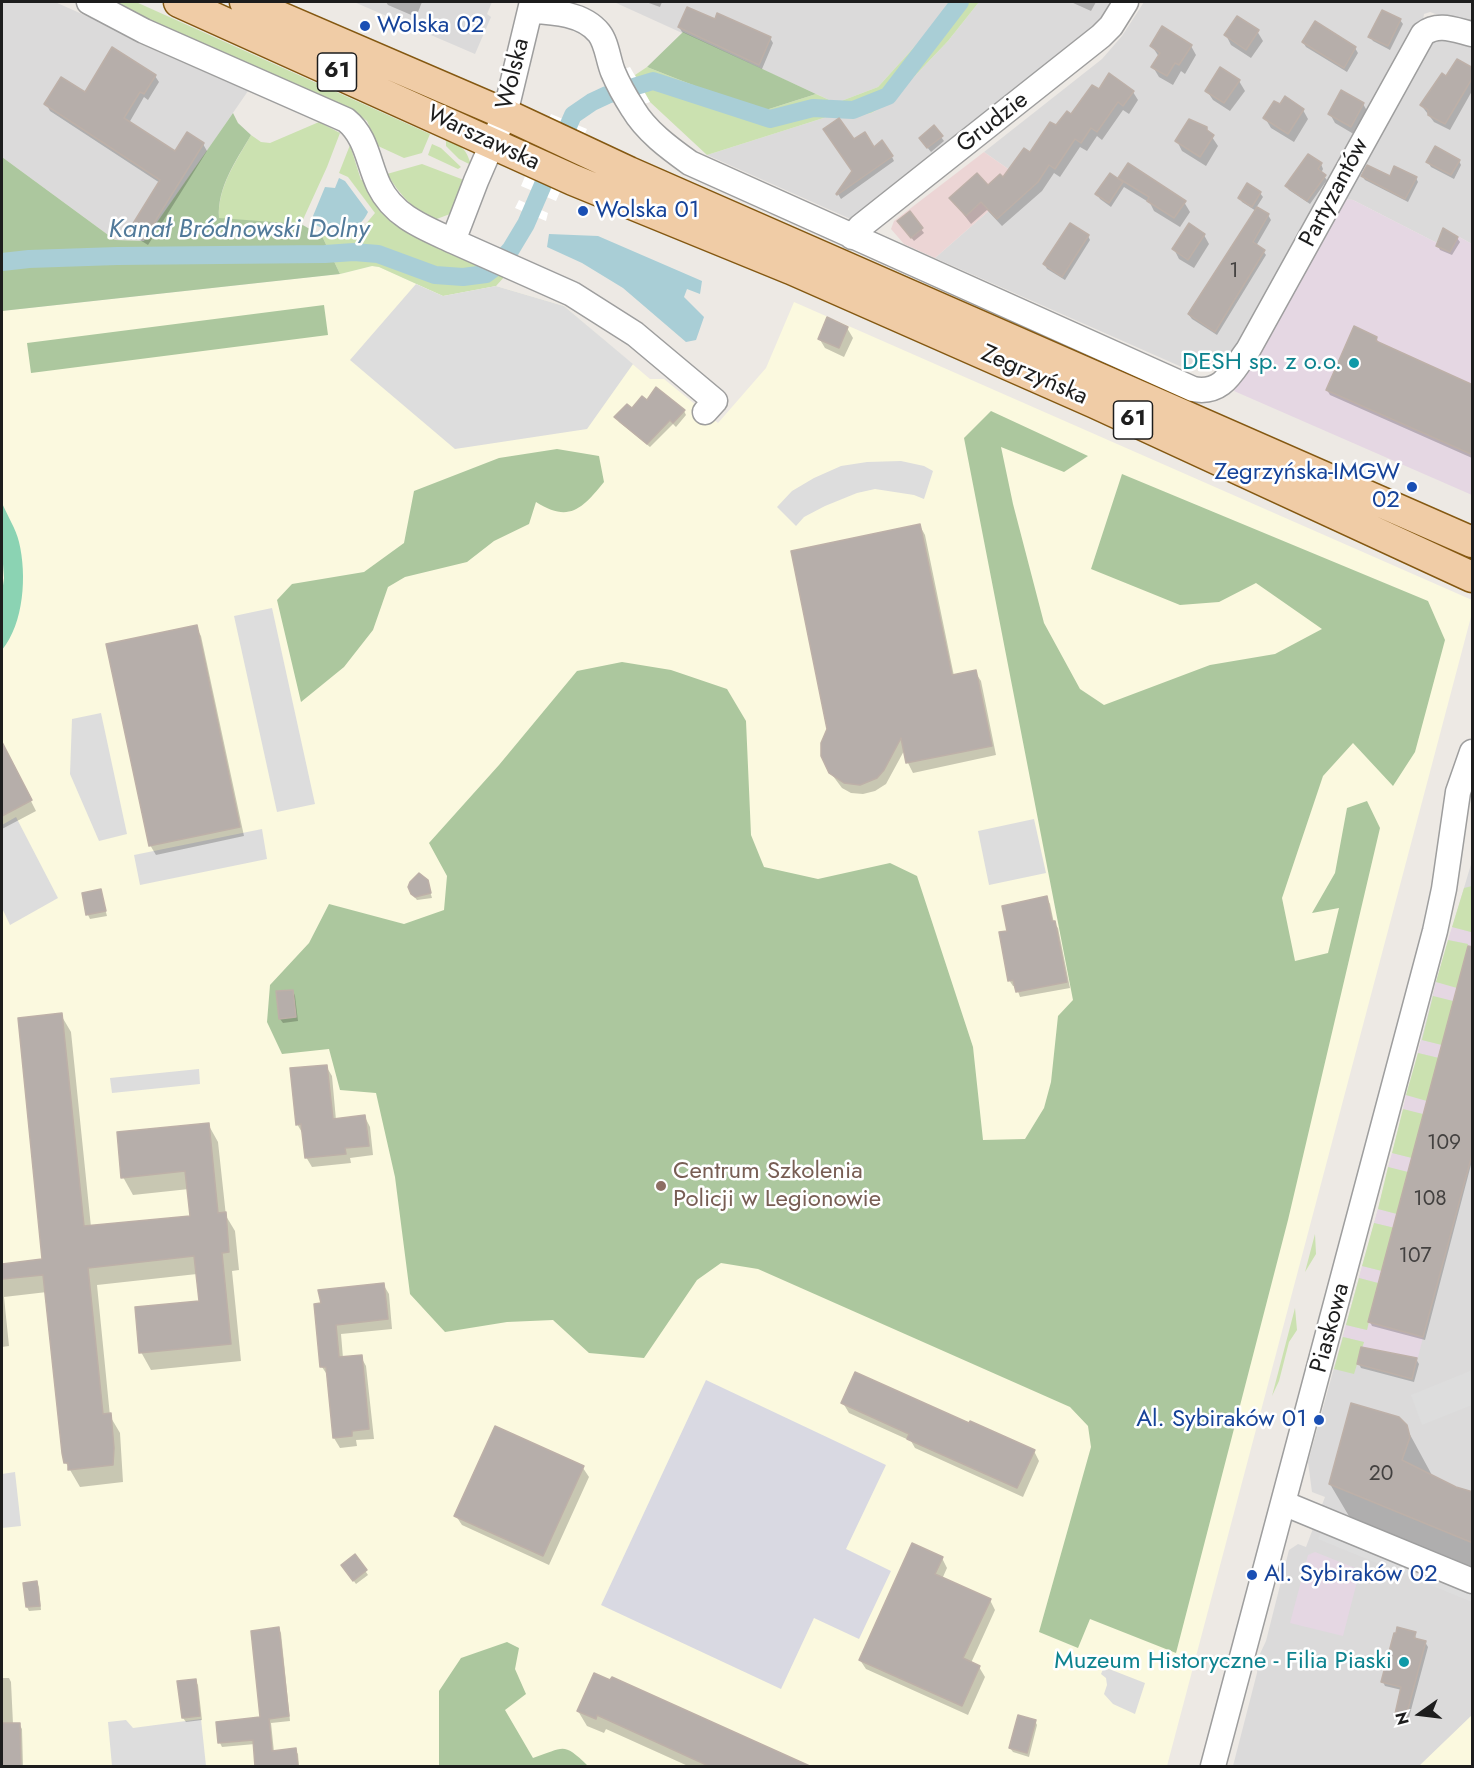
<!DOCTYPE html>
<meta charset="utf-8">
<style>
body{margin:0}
#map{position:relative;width:1474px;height:1768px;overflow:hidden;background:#ede9e4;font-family:Jost,sans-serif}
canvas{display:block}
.frame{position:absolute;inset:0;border:3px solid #1d1d1d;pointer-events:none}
.north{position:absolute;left:1390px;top:1684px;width:60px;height:60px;-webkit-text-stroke:4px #fff;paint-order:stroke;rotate:256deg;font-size:16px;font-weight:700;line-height:24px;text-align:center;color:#1d1d1d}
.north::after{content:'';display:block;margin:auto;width:21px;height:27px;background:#1d1d1d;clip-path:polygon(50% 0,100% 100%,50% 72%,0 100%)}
</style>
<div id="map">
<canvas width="1474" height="1768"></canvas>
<div class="frame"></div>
<div class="north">N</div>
</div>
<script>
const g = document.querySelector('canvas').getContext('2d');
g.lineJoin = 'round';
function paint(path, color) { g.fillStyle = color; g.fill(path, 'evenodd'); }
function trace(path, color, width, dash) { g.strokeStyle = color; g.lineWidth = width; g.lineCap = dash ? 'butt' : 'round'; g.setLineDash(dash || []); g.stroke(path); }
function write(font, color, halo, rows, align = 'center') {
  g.font = font + ' Jost,sans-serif'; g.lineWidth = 5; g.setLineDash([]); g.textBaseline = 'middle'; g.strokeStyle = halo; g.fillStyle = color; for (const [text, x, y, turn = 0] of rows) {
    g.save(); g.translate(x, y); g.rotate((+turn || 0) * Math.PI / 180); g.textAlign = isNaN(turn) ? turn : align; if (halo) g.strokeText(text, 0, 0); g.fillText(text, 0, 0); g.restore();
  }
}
paint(new Path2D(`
 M2,2h53l36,16 49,26 108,47 -103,150 -30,-1 -113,-83z
 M354,2h138l-5,12 4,3 -16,37z
 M614,2h335l-22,31 -49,54 -42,16z
 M979,2h137l-12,20 -249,199 -148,-66 129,-41 3,4 32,-5 18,-10 59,-62z
 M1144,2h328v25l-42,-15 -6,2 -2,13 -114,200 -79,130 -21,13 -24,-2 -249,-110 89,-78 -40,-28 118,-93 20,-23z
 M1433,34l39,5v205l-29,-16 -6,15 -84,-43 -9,-1z
 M1472,861v905h-239l24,-93 1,-15 8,-17 23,-91 9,-6 8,3 19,-50 -13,-5 -4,-30 70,-253 58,-227z`), '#dbdada');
paint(new Path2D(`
 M984,152l40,28 -89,78 -31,-14 -13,-15 3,-8z`), '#ecd5d5');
paint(new Path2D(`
 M1340,199l13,1 84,43 6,-15 29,16v251l-238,-104 57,-99z
 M1452,927l19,5 1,-3v222l-59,225 -56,-12 7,-22 -21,-5 3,-12 21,5 11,-47 -19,-5 3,-12 20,5 9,-37 4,-6 -21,-5 4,-14 19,5 11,-42 -20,-5 4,-14 20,5 11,-43 -20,-6 3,-14 21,6 12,-43 -21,-5 3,-13 21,5 11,-44 -20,-5 3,-14 21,5 11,-43 -20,-4z
 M1315,1552l45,18 -17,66 -53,-13 18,-68z`), '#e5d7e3');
paint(new Path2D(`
 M372,266l7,1 64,29 53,-10 68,20 86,73h14l54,44 48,-55 28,-66 678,298v13l-305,1153h-1165v-1455l338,-37z
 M1472,1715v51h-53z`), '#fbf9df');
paint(new Path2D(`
 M111,2h25l294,132 -8,19 -18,5 -26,-12 -11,-25 -16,-12 -211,-92z
 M949,2h30l-31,39 -59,62 -18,10 -32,5 -3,-4 -129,41 -57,-53 -15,-27 12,-8 109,43 13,-1 47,-15 20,9 42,-16 49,-54z
 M319,122l21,11 -13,34 -26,57 -82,-5c-2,-32 17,-57 32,-84l10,7 9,1z
 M446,140c16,6 20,8 25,25l-12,-6 -13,-13z
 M432,144l9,4 20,19 -3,2 -30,-14z
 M350,145l11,35 5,-1 20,35 17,15 102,47 -9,10 -53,10 -64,-29 -7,-1 -32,8 -18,-38 37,-4 16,-19 -27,-36 -9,-4z
 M422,164l42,16 -14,34 -16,6c-23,-13 -33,-24 -47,-46z
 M1472,886v43l-1,3 -19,-5 12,-39z
 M1448,940l20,4 -11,44 -21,-6z
 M1433,996l20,5 -11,44 -20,-5z
 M1418,1053l21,5 -12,43 -21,-6z
 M1403,1109l20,5 -11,44 -20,-5z
 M1388,1167l20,5 -11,42 -19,-5z
 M1374,1223l21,5 -4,6 -9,37 -20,-5z
 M1315,1234l1,20 -11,18z
 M1359,1278l19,5 -11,47 -21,-5z
 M1295,1308l2,22 -8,12 -10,39 -7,15z
 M1343,1337l21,5 -10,32 -20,-5z`), '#cbe1b0');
paint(new Path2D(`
 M683,32l133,62 -47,15 -13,1 -109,-43z
 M233,113l5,10 13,12c-15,26 -34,52 -32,83l82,6 21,12 18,38 -338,37v-154l113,83 29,1z
 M324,305l4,30 -297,38 -4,-30z
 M991,411l97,45 -24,16 -63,-25 12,57 31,119 36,66 24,16 106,-40 65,-11 47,-25 -66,-46 -37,19 -39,3 -89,-36 31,-95 306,127 17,39 -30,112 -22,34 -40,-43 -30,33 -41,122 13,63 33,-8 11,-45 -27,5 23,-40 12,-65 20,-7 13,27 -92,392 -112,433 -86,-34 -12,29 -39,-16 52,-185 -3,-21 -18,-19 -312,-138 -37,-6 -24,17 -53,78 -55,-5 -36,-33 -46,2 -62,10 -35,-38 -15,-117 -19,-84 -36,-3 -11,-41 -47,5 -15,-32 3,-37 39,-42 20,-39 75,20 40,-14 3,-34 -18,-33 70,-78 78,-94 45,-9 49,8 56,19 19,32 5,114 13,32 54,12 72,-16 27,13 56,171 10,93 42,-1 19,-31 7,-26 7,-66 15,-16 -109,-562z
 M557,449l42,7 5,26c-22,27 -35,41 -68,20l-7,22 -35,17 -27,21 -62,15 -17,10 -15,43 -29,37 -43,35 -24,-102 15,-16 72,-12 40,-29 10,-52 85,-33z
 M507,1642l12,6 -4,21 11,25 -21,16 28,48c32,-10 29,-17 55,8h-149v-75l22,-33z`), '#acc79e');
paint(new Path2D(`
 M2,503c5,12 14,26 17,39 8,33 5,81 -17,108v-57l2,-15 -2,-28z`), '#8bd3b3');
paint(new Path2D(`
 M416,284l27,12 53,-10 68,20 69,58 -46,65 -132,20 -105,-89z
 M901,461l23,5 9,5 -9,28 -10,-4 -39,-6 -18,4 -32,13 -21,11 -8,9 -19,-19 15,-16 22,-13 27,-12 26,-4z
 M272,608l43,196 -38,8 -43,-196z
 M101,713l26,121 -28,7 -29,-67 2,-55z
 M16,817l42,81 -48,27 -8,-17v-83z
 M1034,819l12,54 -57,12 -11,-54z
 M262,829l5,30 -127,26 -6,-30z
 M199,1069l1,15 -88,9 -2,-15z
 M1470,1371l2,6v28l-50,20 -11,-30z
 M15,1472l6,54 -19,2v-54z
 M1322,1531l150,59v12l-154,-63z
 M1104,1667l41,16 -10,31 -22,-10 -9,-10 3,-9 -1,-7 -5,-4z
 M201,1719l5,47h-94l-4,-44 18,-2 7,8z`), '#ddd');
paint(new Path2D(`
 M706,1380l180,85 -40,84 45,22 -32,68 -45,-21 -33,71 -180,-84z`), '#d9d9e2');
paint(new Path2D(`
 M339,178l6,3 23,31c-2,4 -5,9 -9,12 -12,7 -35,7 -45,0l-1,-8 12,-29 10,1z
 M549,234l49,2 104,45 -2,13 -13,-5 -3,8 20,20 -8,23 -10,2 -63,-54 -41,-25 -35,-16z`), '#a9ced6');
paint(new Path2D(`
 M630,67l20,35 -28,10 -20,-36z
 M551,114l36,15 -31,72 -35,-15z
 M519,200l29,13 -2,8 -31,-13z`), '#fff');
paint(new Path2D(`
 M386,2h36l-6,15 -28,-12z
 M646,2h16l-2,5z
 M1071,2h25l-5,9z
 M1400,20l3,4 -13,26 -17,-9 -3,-4z
 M715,21l55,17 3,5 -11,26 -80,-37 -3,-5z
 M1257,31l6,10 -12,17 -20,-13 -5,-10z
 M1303,42l52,6 3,5 -11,19 -41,-25z
 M1152,46h39l5,9 -11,19 -4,-3 -8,14 -14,-8 -6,-10 6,-10z
 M1220,70l19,11 6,10 -15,20 -17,-11 -6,-9z
 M1472,70v21l-22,39 -16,-8 -13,-17 26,-27z
 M155,76l4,6 -11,18 -4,-3 -15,26 47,30 11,-19 16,10 4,7 -59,94 -13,-8 -4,-7 29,-47 -110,-72 -4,-7z
 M1099,91l34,1 5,8 -9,14 -6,-4 -21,30 -5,-4 -10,15 -7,-4 -20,30 -6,-4 -12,18 -40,35 -15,-16 -16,14 -20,-26 37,-11 15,-7 54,-53z
 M1341,92l22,12 6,10 -12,22 -22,-13 -5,-9z
 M1303,110l5,9 -14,23 -23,-14 -6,-10z
 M1206,128l12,18 -12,20 -24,-15 -5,-10z
 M941,137l3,4 -13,11 -8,-10z
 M853,141l39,16 2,4 -53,38 -3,-5 16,-23z
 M1459,161l2,4 -7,14 -23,-12 -3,-5z
 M1321,164l2,5 -2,4 6,7 -17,24 -21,-14 -3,-4z
 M1110,175l13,8 -3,-5 64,24 6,10 -10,15 -26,-16 -4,-8 -26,-16 -13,20 -11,-8 -3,-5z
 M1362,176l54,2 2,4 -10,20 -43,-22z
 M1247,185l13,8 3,4 -7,11 12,7 3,5 -15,26 7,5 3,4 -49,80 -25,-16 -3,-4 67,-104 -14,-9 -2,-4z
 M909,213l15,20 -10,8 -12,-15z
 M1204,235l5,9 -15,24 -15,-9 -5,-10z
 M1088,236l2,4 -25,40 -18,-11 -2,-4z
 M1457,238l3,4 -8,13 -12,-5 -2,-4z
 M847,328l6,10 -9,19 -19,-9 -6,-10z
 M1376,338l3,5 93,43v72l-142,-63 -3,-5z
 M648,402l36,9 2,4 -10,12 -3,-3 -23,23 -31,-25 -3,-5z
 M920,526l5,9 29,141 21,-4 6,9 15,74 -83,18 -5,-10 -3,-14 -19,35 -11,7 -12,3 -12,-1 -9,-5 -15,-20z
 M196,627l5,9 43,200 -88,19 -6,-10z
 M2,744l34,67 -34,18z
 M427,881l5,17 -15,2 -5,-6z
 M100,891l7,25 -17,3 -2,-4z
 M1047,898l3,6 4,19 4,5 12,60 -50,9 -4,-11h-3l-4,-6v-48z
 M1472,954v207l-47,179 -53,-14 -2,-4z
 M293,991l2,5 3,25 -15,2 -3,-4z
 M61,1015l10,17 20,195 101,-10 -3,-28 -56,6 -10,-18 85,-53 10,18 8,74 9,15 4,39 -7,1 9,90 -90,9 -10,-18 59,-50 -3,-28 -100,11 13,131 10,17 3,49 -43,5 -14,-24 -19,-171 -43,5 5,49 -7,1v-82l42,-4z
 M326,1066l6,10 4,44 29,-3 5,10 3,28 -23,3 1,5 -39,4 -6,-10 -3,-23 -6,-10z
 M383,1284l6,10 3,35 -51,5 2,24 18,-1 5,9 8,73 -18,1 1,6 -17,2 -6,-10 -6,-62 -6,-9 -7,-62z
 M1416,1359l3,5 -5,18 -53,-14 -2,-4z
 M843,1403l191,48 5,10 -16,36 -108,-49 -4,-7 -62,-28z
 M1407,1429l26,48 39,17v82l-116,-48 -26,-44z
 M583,1468l6,9 -40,88 -87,-40 -6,-9z
 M355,1556l13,19 -12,9 -11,-15z
 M942,1558l5,10 -5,11 48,21 5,10 -24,53 8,4 6,10 -17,38 -102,-46 -6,-9z
 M37,1583l2,4 2,23 -12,1 -2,-4z
 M279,1629l2,4 9,88 -19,2 3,29 21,-2 3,4 1,12h-42l-2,-22 -33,3 -2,-4 42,-24z
 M1415,1633l1,7 9,2 3,5 -20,74 -9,-3 -3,-4 6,-24 -17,-4 -2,-4z
 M594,1675l214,91h-120l-82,-37 -2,4 -17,-7 -9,-15z
 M2,1678h7l2,4 2,42h6l3,5 1,37h-21z
 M195,1680l3,5 4,35 -16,2 -3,-4z
 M1035,1721l2,4 -8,32 -16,-5 -3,-4z`), '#0003');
trace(new Path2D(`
 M2,262l27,-3 88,-3 208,-2 29,-2 24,2 57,21 28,2 23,-3 8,-6 17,-19 15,-25 47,-109 19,-13 15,-7 46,-14 117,38 43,-11 40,2 35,-14 72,-94`), '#a9ced6', 18);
const building = new Path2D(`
 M687,7l28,12 2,-6 54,24 -12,28 -81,-38z
 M1382,10l19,9 -13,27 -20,-9z
 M1237,16l22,14 -13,20 -22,-15z
 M1315,21l41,26 -12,21 -42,-26z
 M1162,26l30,19 -13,20 -4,-2 -8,13 -16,-9 9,-14 -10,-7z
 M112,47l44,28 -12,19 -4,-2 -16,26 51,33 12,-19 17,11 -60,96 -15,-9 31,-50 -116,-76 17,-27 24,15z
 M1457,59l16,9v9l-28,47 -17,-9v-5l-8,-5 22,-32 4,3z
 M1220,67l20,13 -16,23 -19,-12z
 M1109,73l25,18 -11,15 -5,-4 -21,30 -6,-4 -10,15 -6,-4 -20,30 -6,-4 -11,17 -41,37 -16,-17 -15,14 -17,-18 28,-25 11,12 12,-11 3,3 21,-29 6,4 20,-30 6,3 11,-14 4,3 21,-29 7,4z
 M1341,90l23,13 -13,24 -23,-13z
 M1285,96l19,13 -16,25 -25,-16 11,-17 6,3z
 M839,118l15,21 11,-7 9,15 8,-7 11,16 -56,39 -1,-1 16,-23 -29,-42z
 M1189,119l18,8v3l7,5 -14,22 -25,-16z
 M934,125l9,11 -16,12 -8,-10z
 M1435,146l25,14 -9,15 -25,-13z
 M1308,154l14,9 -4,6 8,6 -19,26 -22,-15z
 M1128,163l58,38 -12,17 -27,-17 2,-4 -31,-19z
 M1367,165l23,11 4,-10 23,11 -12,22 -44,-23z
 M1110,173l13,9 -14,21 -14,-9z
 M1247,183l14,9 -9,15 -14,-9z
 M1257,207l12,7 -16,28 12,8 -50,82 -27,-18z
 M910,211l13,17 -12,10 -14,-17z
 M1070,223l19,12 -27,42 -19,-13z
 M1189,223l16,11 -17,26 -16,-11z
 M1443,228l15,9 -8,15 -14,-6z
 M827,317l21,10 -9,21 -21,-9z
 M1354,326l23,11 -1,4 97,44v70l-147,-65z
 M656,387l29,23 -12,13 -3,-3 -23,24 -33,-27 13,-13 5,4 10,-12 5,4z
 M920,524l32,151 24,-5 16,76 -86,17 -5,-25 -17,32 -7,8 -17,7 -16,-2 -15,-10 -8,-17v-13l6,-14 -36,-178z
 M197,625l43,202 -91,19 -43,-202z
 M2,742l30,58 -30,16z
 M419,873l9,7 3,13 -16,4 -4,-3 -3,-7 2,-5z
 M101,889l5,22 -20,4 -4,-22z
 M1047,896l5,25h3l12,61 -51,10 -3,-12 -5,1 -9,-49 8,-1 -5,-25z
 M1468,946l5,1v204l-50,186 -55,-15z
 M293,990l3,27 -17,2 -3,-28z
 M62,1013l22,213 106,-10 -5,-45 -64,7 -4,-46 92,-9 9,90 8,-1 3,40 -7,1 9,91 -92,9 -4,-46 64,-6 -5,-45 -106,12 15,146 8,-1 3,35 -1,17 -45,5v-7h-4l-2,-10 -19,-178 -41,4v-15l40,-5 -24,-241z
 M327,1065l6,54 32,-4 4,31 -24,2 1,6 -41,4 -4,-34 -5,1 -6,-57z
 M384,1283l4,36 -52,6 3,32 23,-2 7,74 -17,2v5l-19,2 -7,-71h-6l-6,-63 7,-1 -3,-13z
 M1361,1347l56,11 -5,21 -55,-15z
 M855,1372l114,51 1,-2 65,29 -18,38 -110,-49 2,-5 -68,-31z
 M1351,1403l48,14 8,8 3,12 -8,23 54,27 17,5v51l-144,-59z
 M495,1426l89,40 -41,90 -89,-40z
 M912,1543l31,14 -8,17 56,25 -28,59 17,8 -18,40 -103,-46z
 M355,1554l12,16 -14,11 -12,-16z
 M37,1581l3,25 -14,1 -3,-24z
 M279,1627l10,89 -20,3 3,32 24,-3 2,19h-43l-2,-27 -35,3 -2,-21 44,-5 -9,-86z
 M1397,1627l19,5 -2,6 12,3 -20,76 -11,-3 6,-27 -20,-5 13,-49h2z
 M594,1673l16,7 2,-3 200,90h-101l-114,-52 -1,4 -19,-8z
 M196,1679l4,37 -18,2 -5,-37z
 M1018,1715l18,5 -9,33 -18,-5z
 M2,1723h18l1,44h-19z`);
paint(building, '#b6aeaa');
trace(building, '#bdb0a8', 1.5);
const minor = new Path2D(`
 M89,2l55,29 202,89c21,17 22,43 33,66 15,31 46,42 74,55
 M532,2l-27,112 -29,67 -23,60 119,53 63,40 80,67 -10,11
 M530,11c23,1 53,2 69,22 8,10 9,27 14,39 5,12 13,26 20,37 13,22 36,39 57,54l503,226c30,6 39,-18 55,-39l175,-316c15,-12 32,-4 49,0
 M852,237l8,-10 241,-191 10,-10 15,-24
 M1283,1503l189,78
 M1213,1766l222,-835 9,-42 14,-97 14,-40`);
const major = new Path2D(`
 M179,2l394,178 218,89 304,134 377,174
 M245,2l260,112 124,58 843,370`);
trace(minor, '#9e9e9e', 27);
trace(major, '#845811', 33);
trace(minor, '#fff', 24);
trace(major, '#f0cca6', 30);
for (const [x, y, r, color] of [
 [365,26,6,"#1a4fb4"],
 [583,211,6,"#1a4fb4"],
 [1354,363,6,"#0f9aa8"],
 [1412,487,6,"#1a4fb4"],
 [661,1186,6,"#8d6e63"],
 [1319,1420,6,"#1a4fb4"],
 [1252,1575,6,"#1a4fb4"],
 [1404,1662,6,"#0f9aa8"]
]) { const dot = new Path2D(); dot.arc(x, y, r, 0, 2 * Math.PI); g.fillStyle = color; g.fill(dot); trace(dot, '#fff', 2); }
write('21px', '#434140', null, [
 ["1",1234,272],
 ["109",1444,1144],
 ["108",1430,1200],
 ["107",1415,1257],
 ["20",1381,1475]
]);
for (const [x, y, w] of [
 [337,72,39],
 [1133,420,39]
]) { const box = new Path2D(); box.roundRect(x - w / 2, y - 19, w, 38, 4.5); g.fillStyle = '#fff'; g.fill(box); trace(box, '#1d1d1d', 1.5); }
write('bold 22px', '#1d1d1d', null, [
 ["61",337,72],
 ["61",1133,420]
]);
write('24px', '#164399', '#fff', [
 ["Wolska 02",377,26],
 ["Wolska 01",595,211],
 ["Zegrzyńska-IMGW",1400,473,"right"],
 ["02",1400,501,"right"],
 ["Al. Sybiraków 01",1307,1420,"right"],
 ["Al. Sybiraków 02",1264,1575]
], 'left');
write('24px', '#1d1d1d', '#fff', [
 ["Wolska",514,74,-76],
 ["Grudzie",993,123,-38],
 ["Warszawska",483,139,25],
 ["Partyzantów",1335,193,-62],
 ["Zegrzyńska",1034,376,24],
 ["Piaskowa",1331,1328,-75]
]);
write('24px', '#0d838f', '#fff', [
 ["DESH sp. z o.o.",1342,363],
 ["Muzeum Historyczne - Filia Piaski",1392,1662]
], 'right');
write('24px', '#785e54', '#fff', [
 ["Centrum Szkolenia",673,1172],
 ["Policji w Legionowie",673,1200]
], 'left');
write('italic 26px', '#527a9a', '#fff', [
 ["Kanał Bródnowski Dolny",239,231]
]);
</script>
